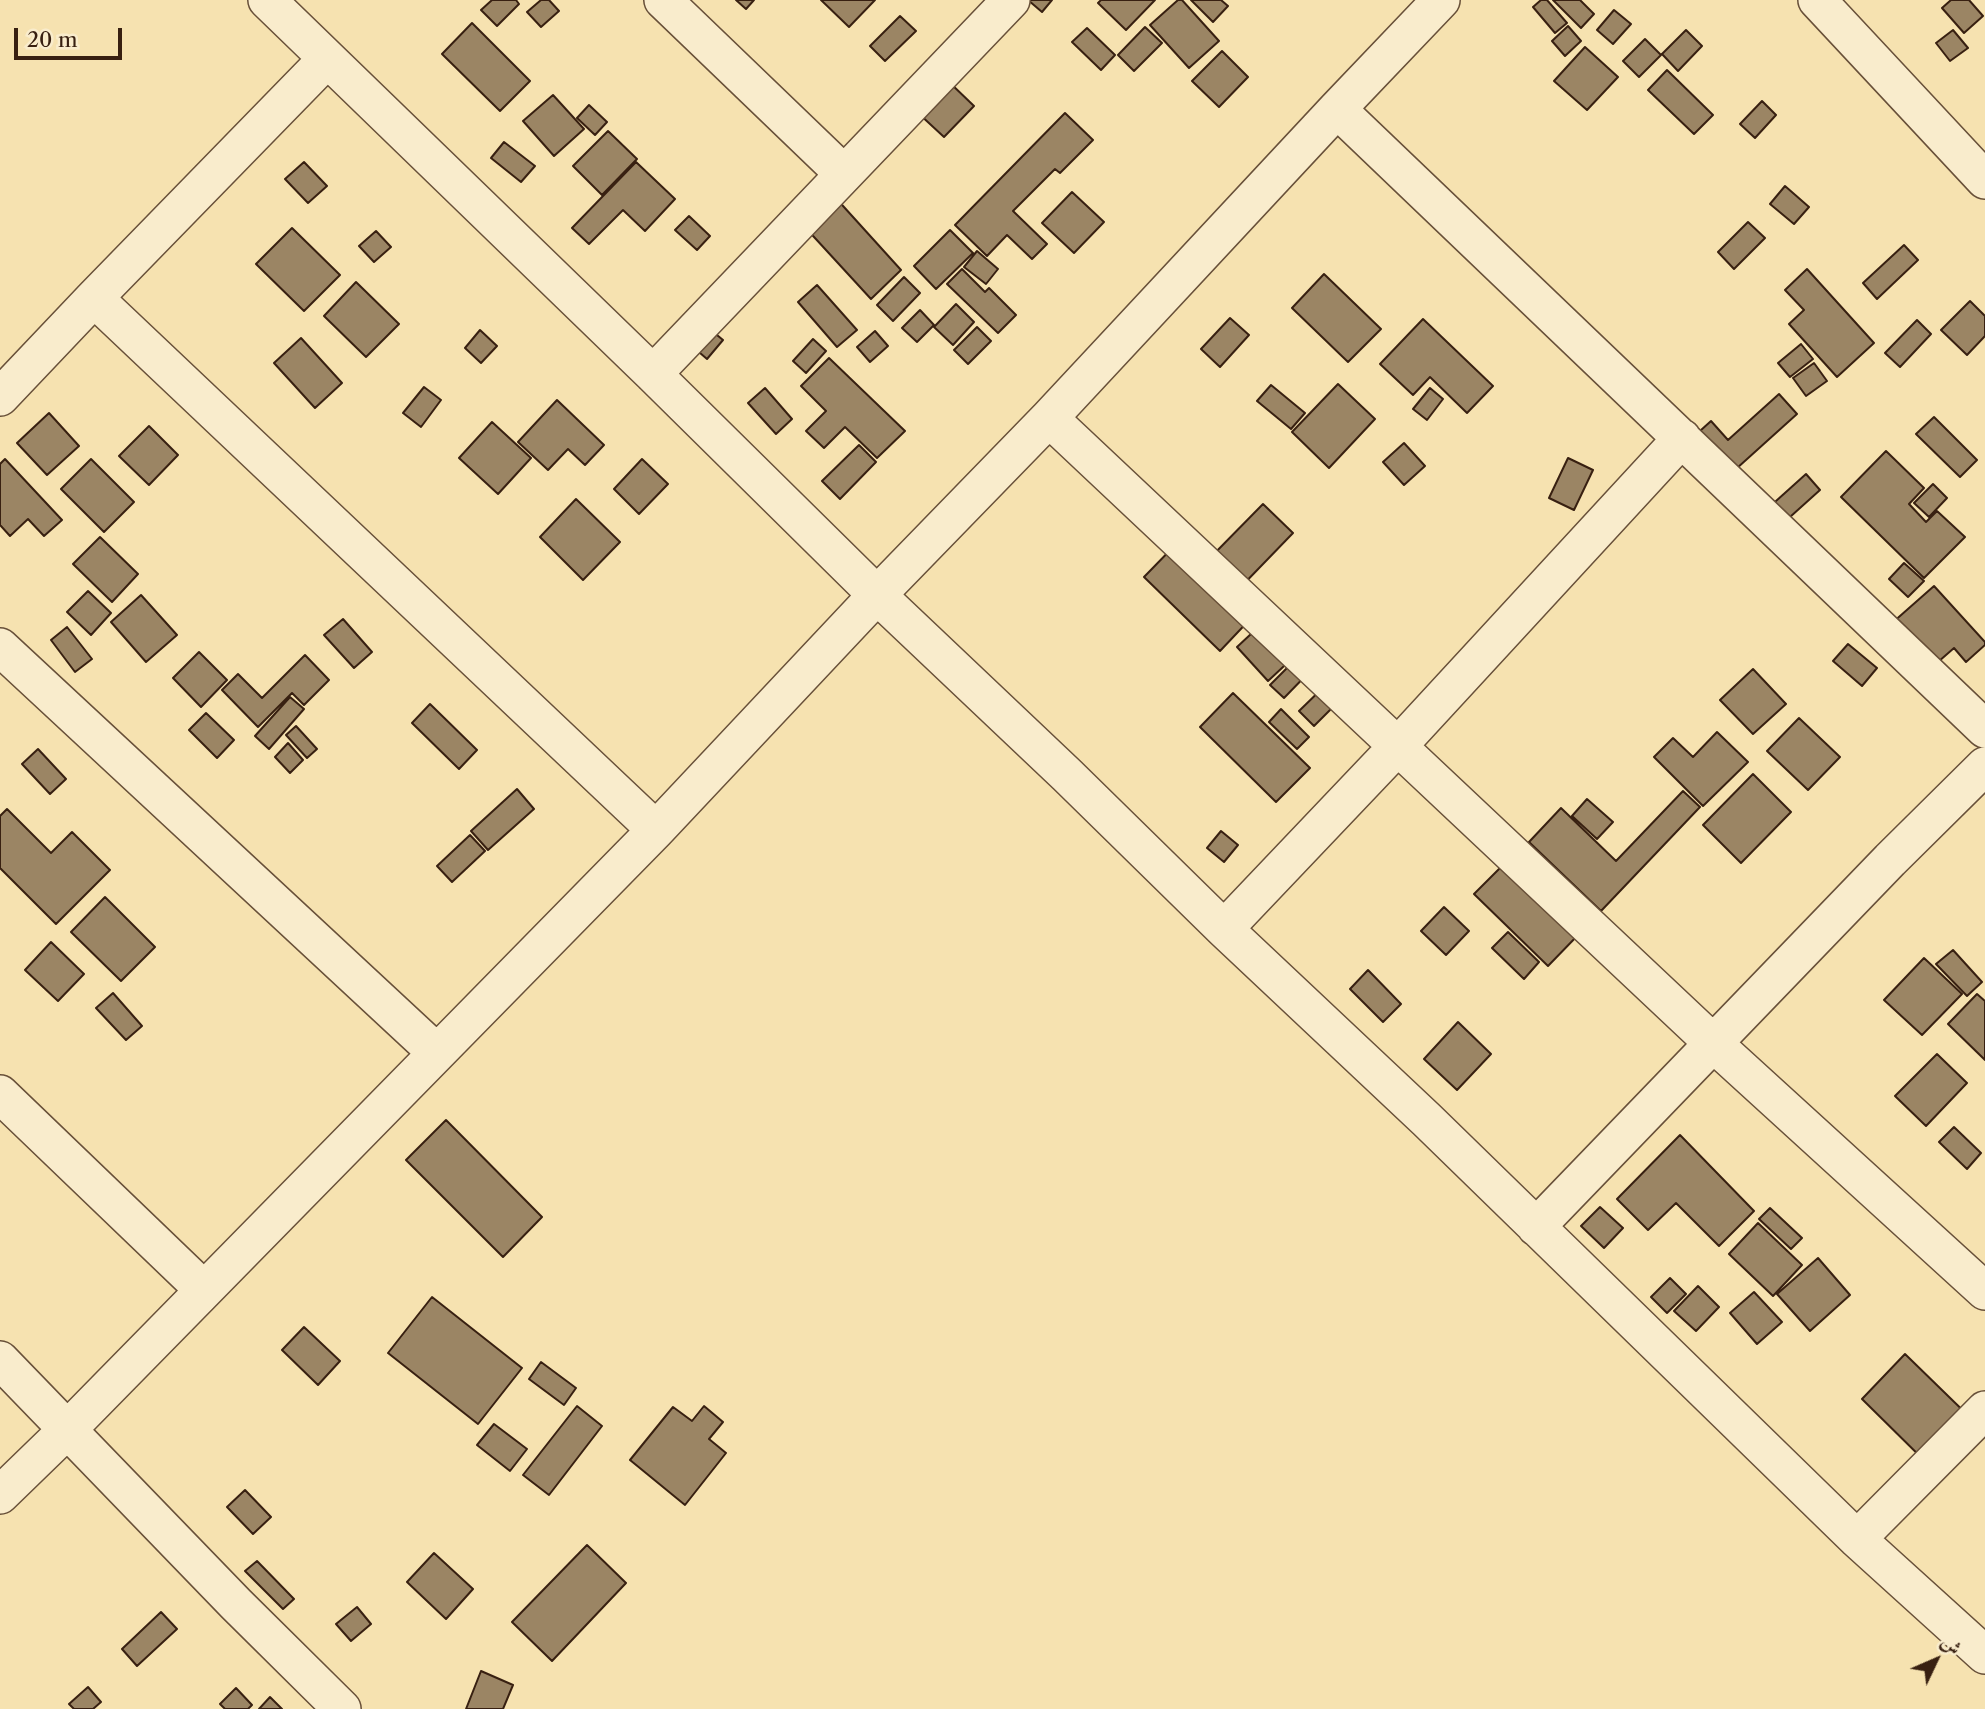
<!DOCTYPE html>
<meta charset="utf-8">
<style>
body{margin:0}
#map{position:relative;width:1985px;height:1709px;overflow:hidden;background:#f6e2b0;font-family:"Libre Caslon Text",Amiri,serif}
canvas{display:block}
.north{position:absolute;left:1901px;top:1625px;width:70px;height:70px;-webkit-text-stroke:5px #f9eccc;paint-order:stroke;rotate:46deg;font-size:19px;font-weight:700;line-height:28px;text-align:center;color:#382011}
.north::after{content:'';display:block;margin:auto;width:24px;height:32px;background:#382011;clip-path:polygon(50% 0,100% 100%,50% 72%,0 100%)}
.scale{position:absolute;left:14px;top:28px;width:108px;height:32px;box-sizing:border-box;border:4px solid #382011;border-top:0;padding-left:9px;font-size:21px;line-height:24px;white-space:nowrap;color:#382011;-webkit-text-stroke:5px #f9eccc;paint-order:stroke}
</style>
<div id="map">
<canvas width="1985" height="1709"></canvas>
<div class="north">ش</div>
<div class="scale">20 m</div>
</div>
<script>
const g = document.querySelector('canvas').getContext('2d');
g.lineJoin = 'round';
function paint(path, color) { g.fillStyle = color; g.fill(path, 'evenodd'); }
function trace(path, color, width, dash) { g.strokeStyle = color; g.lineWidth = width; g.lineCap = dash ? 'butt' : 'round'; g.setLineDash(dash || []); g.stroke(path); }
const building = new Path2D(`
 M492,0h24l3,4 -22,22 -16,-16z
 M541,0h8l10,11 -18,16 -14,-15z
 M736,0h18l-8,9z
 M821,0h54l-26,27z
 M1028,0h24l-10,12z
 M1101,0h54l-29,30 -28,-27z
 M1178,0h4l37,41 -30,27 -39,-43z
 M1191,0h30l7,6 -15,16z
 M1541,0h6l20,23 -12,10 -22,-26z
 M1553,0h27l14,14 -13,14z
 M1951,0h18l14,16 -19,17 -22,-25z
 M1614,10l17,14 -18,20 -16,-14z
 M900,16l16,15 -31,30 -15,-15z
 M472,23l58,58 -30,30 -58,-57z
 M1568,26l13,15 -16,15 -13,-15z
 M1145,27l17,16 -28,28 -16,-16z
 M1087,28l28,27 -14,15 -29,-28z
 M1686,30l16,16 -24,25 -16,-17z
 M1953,30l15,18 -18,13 -14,-18z
 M1645,39l16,16 -22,22 -16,-16z
 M1585,47l33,30 -31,33 -33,-29z
 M1222,51l26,26 -29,30 -27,-26z
 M1667,70l46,45 -19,19 -46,-44z
 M948,81l26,25 -30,31 -27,-25z
 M553,95l31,34 -30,27 -31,-35z
 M1762,101l14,14 -21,23 -15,-14z
 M589,105l18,17 -12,13 -18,-17z
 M1065,113l28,27 -33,33 -5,-4 -42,42 34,33 -15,15 -25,-24 -20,21 -32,-31z
 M608,131l29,28 -35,36 -29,-29z
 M504,142l31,24 -14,16 -30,-24z
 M304,162l23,24 -19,17 -23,-24z
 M636,162l39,37 -30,32 -22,-21 -34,34 -17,-16z
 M1785,186l24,21 -15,17 -24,-20z
 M1072,192l32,30 -30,31 -32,-30z
 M834,196l67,74 -30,29 -68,-74z
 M689,216l21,20 -13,14 -22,-20z
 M1748,222l17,16 -31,31 -16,-17z
 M292,228l48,47 -36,36 -48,-47z
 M950,230l23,23 -37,36 -22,-23z
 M376,231l15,16 -17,15 -15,-16z
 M1904,245l14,15 -41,39 -14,-16z
 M977,251l21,18 -12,15 -22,-17z
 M962,269l23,23 4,-4 27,27 -18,18 -51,-49z
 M1807,269l67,74 -37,34 -48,-53 15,-14 -19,-20z
 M1324,274l57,55 -33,33 -56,-54z
 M904,277l16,16 -27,28 -16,-16z
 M356,282l43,42 -33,33 -42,-41z
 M817,285l40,45 -20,17 -39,-45z
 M1970,301l15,15v20l-18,19 -26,-25z
 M956,304l18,18 -21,23 -19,-18z
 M920,310l14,15 -17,17 -15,-14z
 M1230,318l19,17 -29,32 -19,-18z
 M1423,319l70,67 -26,27 -37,-36 -17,18 -33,-31z
 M1917,320l14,14 -31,33 -15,-14z
 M700,321l23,19 -16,19 -22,-19z
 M977,327l14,14 -23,23 -14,-14z
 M480,330l17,16 -16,17 -16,-15z
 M875,331l13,15 -18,16 -13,-15z
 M301,338l41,45 -27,25 -41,-45z
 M813,339l13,12 -20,22 -13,-12z
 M1801,344l12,15 -23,18 -12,-14z
 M829,358l76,73 -28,27 -32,-31 -21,21 -18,-17 20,-20 -25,-25z
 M1814,363l13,18 -21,15 -13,-18z
 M1338,384l37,35 -46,49 -37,-36z
 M1271,385l34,28 -14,16 -34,-28z
 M424,387l17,13 -20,27 -18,-14z
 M765,388l27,31 -16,15 -28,-31z
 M1430,388l13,11 -16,21 -14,-11z
 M1779,394l18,20 -71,64 -36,-38 21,-19 17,19z
 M557,400l47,45 -19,20 -17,-16 -20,21 -30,-28z
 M49,413l30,33 -32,29 -30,-32z
 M1934,417l43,43 -17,17 -44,-43z
 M492,422l39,36 -33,36 -39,-36z
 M149,426l29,29 -29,30 -30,-29z
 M1404,443l21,23 -21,19 -21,-23z
 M859,445l17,17 -36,37 -18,-18z
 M1886,451l38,37 -15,16 17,18 11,-11 28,26 -41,41 -83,-81z
 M1568,458l25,12 -19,40 -25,-12z
 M5,459l57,61 -18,16 -16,-17 -18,17 -10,-11v-61z
 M91,459l43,43 -30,30 -43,-43z
 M642,459l26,25 -29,30 -25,-25z
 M1806,474l14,16 -40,36 -14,-16z
 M1933,484l14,14 -18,19 -15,-14z
 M576,499l44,43 -37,38 -43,-43z
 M1263,504l30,29 -59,61 21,20 -35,37 -76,-74 38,-39 24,24z
 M100,537l38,37 -26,28 -39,-38z
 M1904,563l20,18 -16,16 -19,-18z
 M1934,586l51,56v3l-19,17 -12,-14 -32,28 -39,-45z
 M88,591l23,22 -20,22 -24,-23z
 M141,595l36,40 -31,27 -35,-40z
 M343,619l29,33 -18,16 -30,-33z
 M1267,619l31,34 -30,28 -31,-34z
 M67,627l25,32 -17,13 -24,-32z
 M1848,644l29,24 -15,18 -29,-25z
 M1304,651l13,13 -33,34 -14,-13z
 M199,652l28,28 -26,27 -28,-29z
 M305,655l24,25 -25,25 -12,-12 -34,34 -36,-37 16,-16 24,24z
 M1753,669l33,35 -33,30 -33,-34z
 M1334,677l15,14 -35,35 -15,-15z
 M1233,693l77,75 -34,34 -76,-75z
 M290,697l14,12 -35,40 -14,-13z
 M430,704l47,46 -18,19 -47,-46z
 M1281,709l28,28 -12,12 -28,-27z
 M206,713l28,27 -17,18 -28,-28z
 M1799,718l41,39 -32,33 -41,-39z
 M296,726l21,23 -10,9 -21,-23z
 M1717,732l31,30 -45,44 -49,-49 19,-19 20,19z
 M288,743l15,17 -13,13 -15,-16z
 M38,749l28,30 -16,15 -28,-30z
 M1753,774l38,38 -50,51 -38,-38z
 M517,789l17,20 -46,41 -17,-19z
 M1683,791l17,16 -99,104 -72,-69 32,-34 55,53z
 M1587,799l26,23 -16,17 -25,-23z
 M7,809l44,44 21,-21 38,38 -54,54 -56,-56v-52z
 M1221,831l17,14 -14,17 -17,-14z
 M470,835l15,16 -33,31 -15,-16z
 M1507,861l73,72 -32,33 -74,-72z
 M105,897l50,50 -34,34 -50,-49z
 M1444,907l25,24 -23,24 -25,-24z
 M1508,932l31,30 -15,17 -32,-31z
 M51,942l33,32 -26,27 -33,-31z
 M1953,950l29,32 -15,14 -31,-32z
 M1924,958l38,36 -40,41 -38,-35z
 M1368,970l33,34 -18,18 -33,-33z
 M113,993l29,33 -16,14 -30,-32z
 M1977,994l8,7v59l-37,-36z
 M1458,1022l33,32 -34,36 -33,-31z
 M1937,1054l30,29 -41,43 -31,-30z
 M446,1120l96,97 -39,40 -97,-97z
 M1954,1127l27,26 -14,16 -28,-27z
 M1680,1135l74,76 -35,35 -43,-43 -28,27 -31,-31z
 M1600,1207l23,21 -19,20 -23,-22z
 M1770,1208l32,30 -11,11 -32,-30z
 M1758,1223l44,42 -29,31 -44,-42z
 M1818,1258l32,37 -40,36 -33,-37z
 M1670,1278l16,16 -19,19 -16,-16z
 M1698,1286l21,21 -23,24 -22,-20z
 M1754,1292l28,30 -25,22 -27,-31z
 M432,1297l90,71 -44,56 -90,-71z
 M304,1327l36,34 -22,24 -36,-35z
 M1905,1354l79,77 -44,45 -78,-77z
 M541,1362l35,26 -12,17 -35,-26z
 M577,1406l25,20 -53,69 -26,-20z
 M704,1406l19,16 -14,17 17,14 -41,52 -55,-45 43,-53 19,14z
 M494,1424l33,25 -17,22 -33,-26z
 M245,1490l26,27 -18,17 -26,-27z
 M587,1545l39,38 -74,78 -40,-39z
 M434,1553l39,36 -27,30 -39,-37z
 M257,1561l37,38 -11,10 -38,-38z
 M357,1607l14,17 -20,17 -15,-17z
 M161,1612l16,17 -40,37 -15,-17z
 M481,1671l32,14 -10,24h-37z
 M88,1687l13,15 -8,7h-19l-5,-5z
 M236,1688l16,17 -4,4h-23l-5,-5z
 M270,1697l12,12h-23z`);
paint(building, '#9b8564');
trace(building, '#382011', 2);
const minor = new Path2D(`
 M267,0l386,374 224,221 190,180 157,154 203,191 430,419 128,116
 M663,0l181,174
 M1817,0l168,180
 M1337,109l648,620
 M94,298l562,532
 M653,374l358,-374
 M0,397l94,-99 233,-239
 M1049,418l664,625 272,248
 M0,647l437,406
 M1224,929l174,-183 284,-308
 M0,1094l204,196
 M1536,1227l354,-367 95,-94
 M0,1360l236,244 106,105
 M0,1495l67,-65 589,-600 221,-235 172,-177 288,-309 104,-109
 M1857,1539l128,-129`);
trace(minor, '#685039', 40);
trace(minor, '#f9eccc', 37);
</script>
